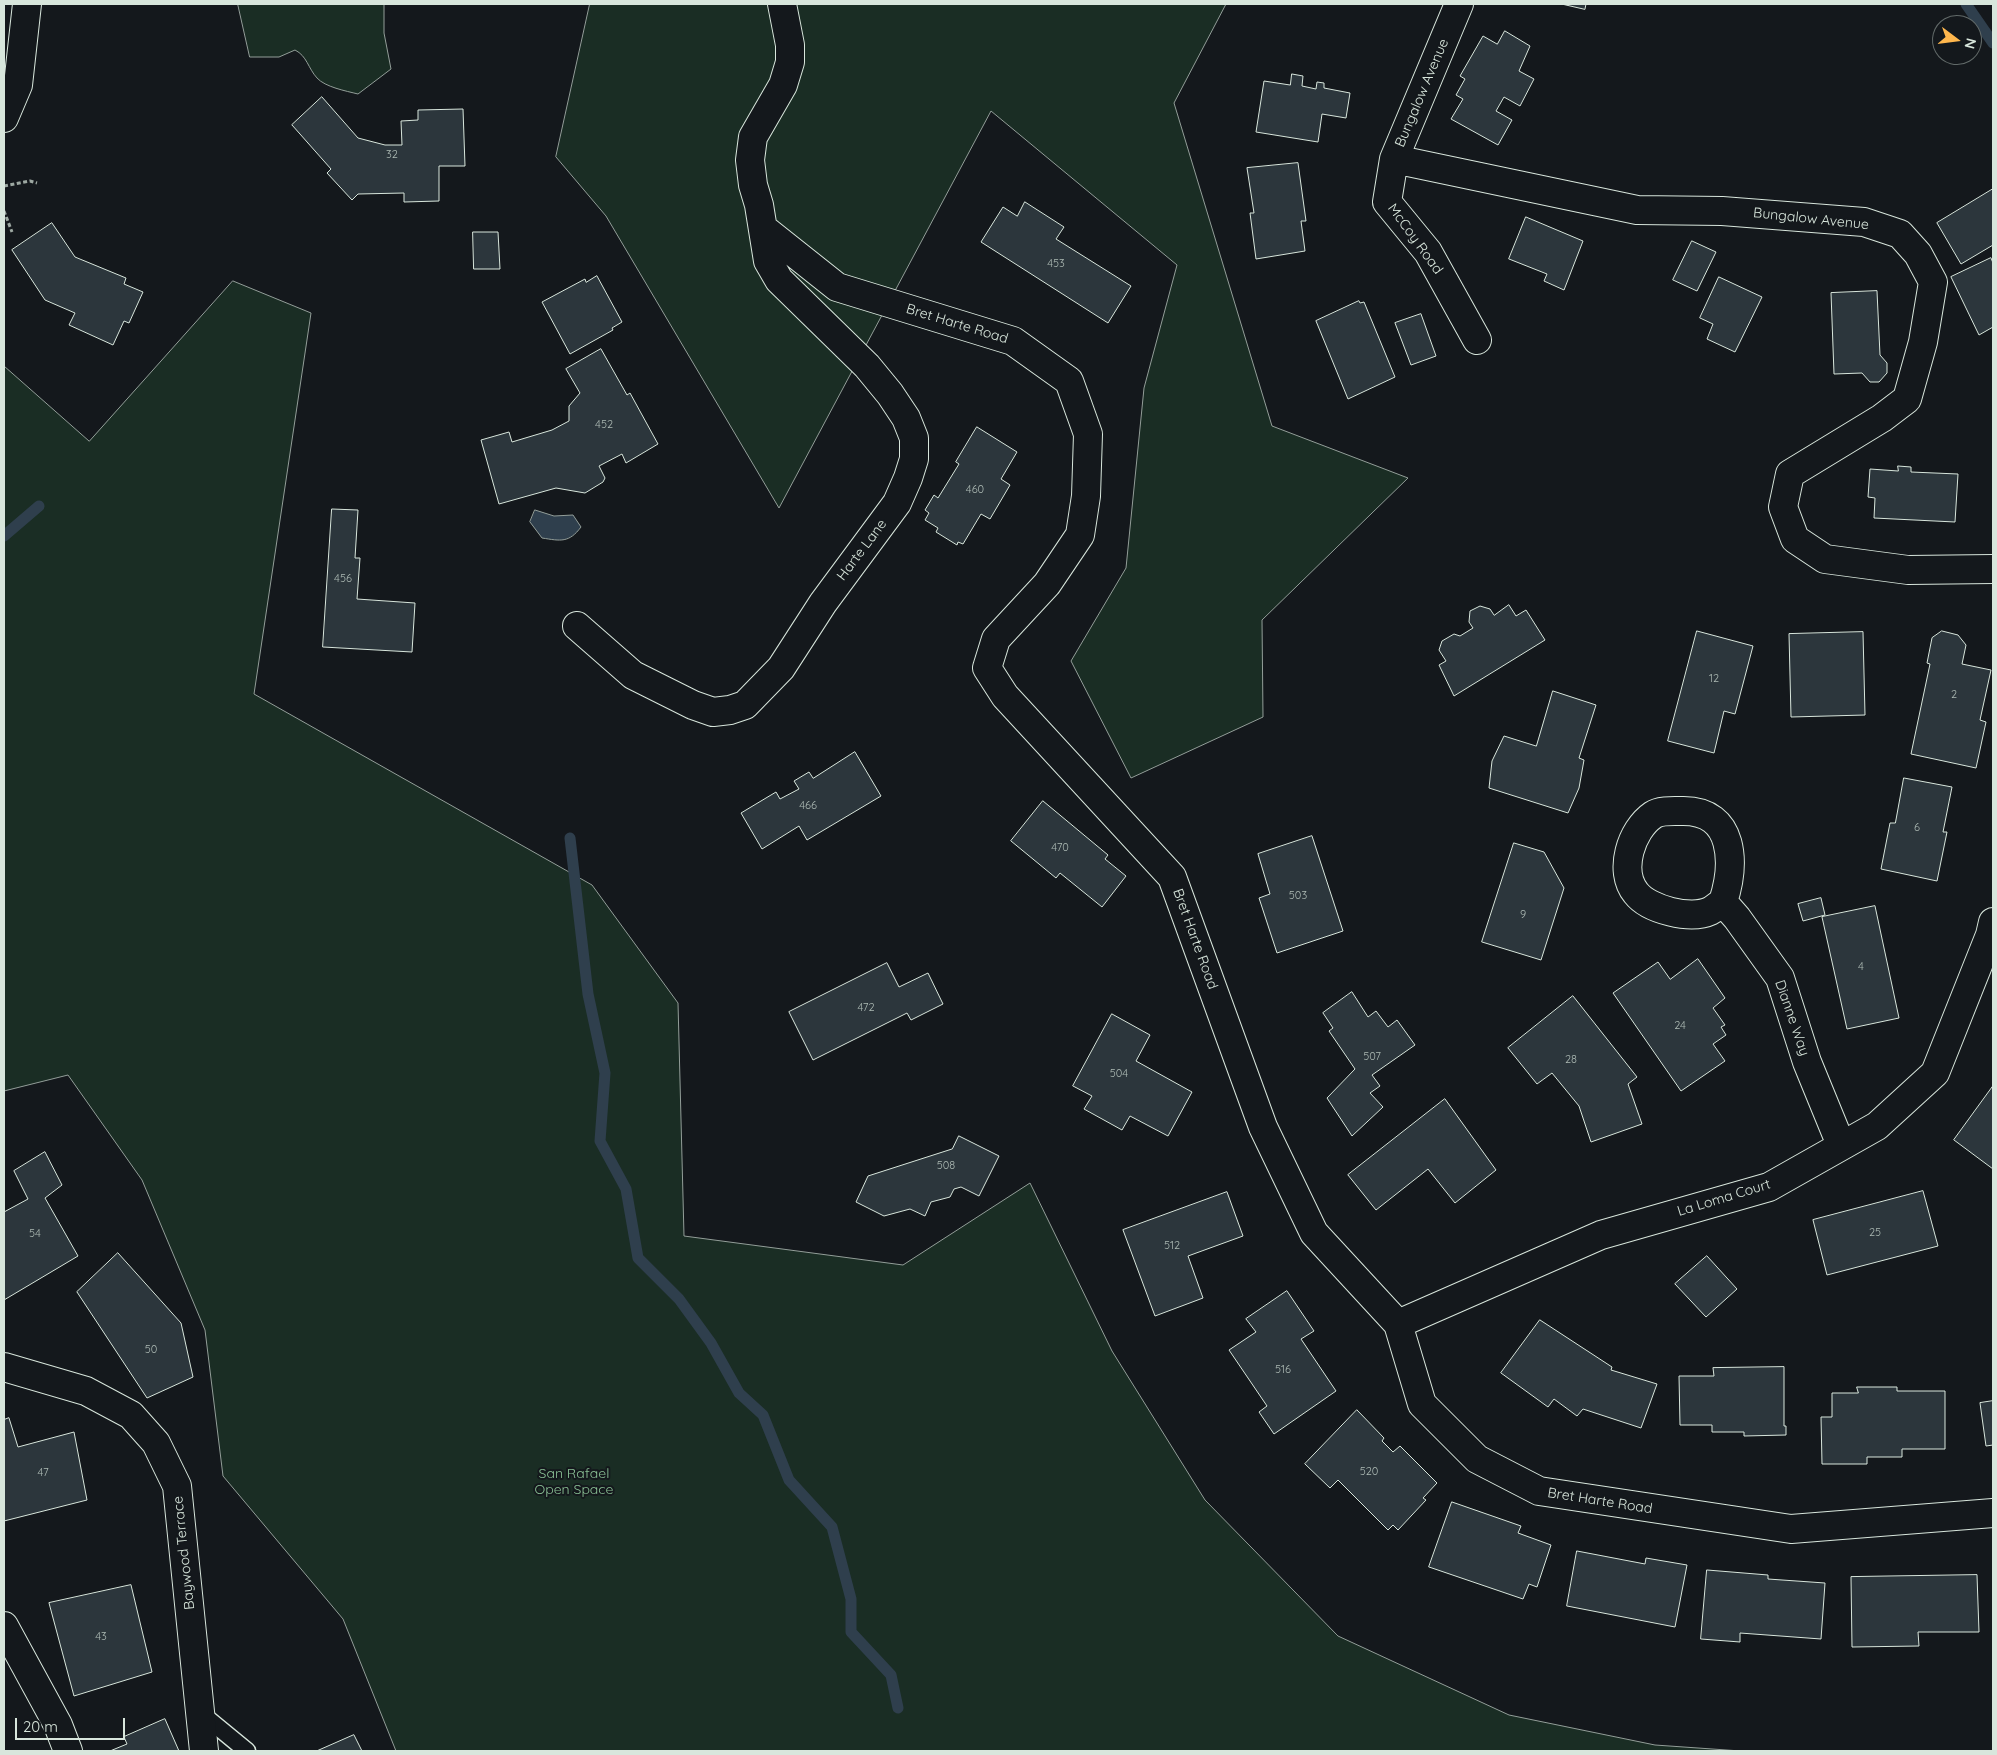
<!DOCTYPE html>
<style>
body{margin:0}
#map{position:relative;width:1997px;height:1755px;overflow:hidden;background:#14181c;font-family:Quicksand,sans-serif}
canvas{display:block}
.frame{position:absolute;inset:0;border:5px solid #d8e6dc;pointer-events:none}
.north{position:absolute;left:1932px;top:15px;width:50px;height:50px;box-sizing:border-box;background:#14181c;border:1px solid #626a69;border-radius:50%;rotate:105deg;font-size:14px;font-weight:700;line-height:20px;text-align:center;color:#d8e6dc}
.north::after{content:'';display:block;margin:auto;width:18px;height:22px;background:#ffb74d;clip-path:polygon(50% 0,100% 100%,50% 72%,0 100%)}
.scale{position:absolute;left:15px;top:1718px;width:110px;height:22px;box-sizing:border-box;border:2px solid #d8e6dc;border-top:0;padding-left:6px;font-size:15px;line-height:18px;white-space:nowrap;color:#d8e6dc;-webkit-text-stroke:4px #14181c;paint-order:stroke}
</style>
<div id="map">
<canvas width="1997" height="1755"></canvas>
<div class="frame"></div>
<div class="north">N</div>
<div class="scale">20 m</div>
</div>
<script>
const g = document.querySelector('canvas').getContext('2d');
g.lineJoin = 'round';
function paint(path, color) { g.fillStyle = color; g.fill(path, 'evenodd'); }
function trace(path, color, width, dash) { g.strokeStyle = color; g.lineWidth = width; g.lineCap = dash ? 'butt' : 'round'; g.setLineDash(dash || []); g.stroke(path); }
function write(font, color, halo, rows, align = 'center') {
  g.font = font + ' Quicksand,sans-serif'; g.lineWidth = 4; g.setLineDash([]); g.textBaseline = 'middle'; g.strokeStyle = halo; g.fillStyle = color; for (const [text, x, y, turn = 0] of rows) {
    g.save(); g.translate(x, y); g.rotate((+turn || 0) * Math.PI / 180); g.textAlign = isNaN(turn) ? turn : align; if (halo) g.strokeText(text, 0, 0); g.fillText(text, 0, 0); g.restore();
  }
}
const green = new Path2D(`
 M238,4h146v29l7,36 -33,25c-12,-3 -33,-7 -41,-16 -9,-10 -10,-22 -22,-28l-16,7h-29z
 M590,4h636l-52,99 98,323 136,52 -146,142 1,97 -132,61 -60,-117 55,-93 18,-180 33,-123 -186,-154 -212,397 -173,-292 -50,-59z
 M233,281l78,32 -57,381 338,191 86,118 6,233 219,29 127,-82 82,168 93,149 133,136 171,79 146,30 86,6h-1345l-53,-132 -120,-143 -18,-146 -63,-150 -74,-105 -64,16v-725l85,75z`);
paint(green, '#1a2d24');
trace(green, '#939e99', 1);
const water = new Path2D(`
 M535,510l19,6 19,-1 8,12c-12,16 -20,14 -39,11l-12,-16z`);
paint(water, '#2f3f4d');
trace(water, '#939e99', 1);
trace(new Path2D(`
 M1966,4l27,39
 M4,536l35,-30
 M570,838l18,156 17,79 -5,68 26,48 12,69 41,41 32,44 28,50 24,22 26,65 43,47 19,72v33l40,43 7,33`), '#2f3f4d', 11);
const building = new Path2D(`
 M1562,4h24l-1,5z
 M1505,31l25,15 -11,25 15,8 -14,27 -16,-9 -8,14 16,9 -14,25 -47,-26 12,-20 -7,-4 9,-16 -5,-3 23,-40 14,8z
 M1292,74l11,2 -1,10 14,3 1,-7 7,1v5l26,5 -4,25 -24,-4 -4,28 -62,-10 8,-51 26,4z
 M322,97l36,41 27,7h17l-1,-24 17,-1v-10l45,-1 2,57h-26v35l-35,1v-9l-46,1 -6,6 -25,-27 4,-4 -39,-44z
 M1298,163l8,58h-5l4,30 -49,8 -6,-46h4l-7,-45z
 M1993,189v56l-32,19 -24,-41z
 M1025,202l39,25 -8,12 75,47 -23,37 -127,-81 22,-35 14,9z
 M1526,217l57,24 -19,49 -20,-9 3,-7 -38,-15z
 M52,223l23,34 51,21 -2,6 19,8 -14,31 -5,-2 -11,24 -44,-20 6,-12 -30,-13 -33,-50z
 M473,232h25l2,37h-26z
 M1692,241l24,11 -19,39 -24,-11z
 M1991,258l2,5v64l-14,8 -28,-58z
 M597,276l25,46 -10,6 1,2 -43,24 -28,-52 43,-23 1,3z
 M1719,277l43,20 -27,55 -28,-13 6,-15 -13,-6z
 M1877,291l3,64 7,8v10l-8,9h-9l-8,-9 -28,1 -3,-81z
 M1359,301l1,2 4,-1 31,75 -47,22 -32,-78z
 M1421,314l15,42 -25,9 -16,-42z
 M601,349l26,46 3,-2 28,51 -32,19 -4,-9 -23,12 6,12 -2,4 -18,11 -29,-5 -57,16 -18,-64 28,-8 3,10 40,-12 17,-9v-15l11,-13 -14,-24z
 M977,427l40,25 -16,27 9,6 -20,34 -9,-5 -18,30 -5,-2 -1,3 -21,-13 2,-4 -13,-8 4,-7 -4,-3 9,-15 4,3 21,-34 -3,-2z
 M1898,466l13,1v5l47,2 -3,48 -81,-4 1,-20 -7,-1 2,-28 28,2z
 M332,509l26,1 -3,48h5l-3,41 58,4 -3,49 -89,-5z
 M1509,605l7,11 10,-6 19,30 -91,56 -15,-31 7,-4 -7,-11 3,-9 12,-7 6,2 13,-8 -4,-6 1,-11 10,-5 10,3 4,6z
 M1697,631l56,15 -18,68 -11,-3 -10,42 -46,-12z
 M1942,631l16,4 8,10 -4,19 29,6 -11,50 6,2 -10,46 -65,-14 19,-90 -3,-1 5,-25z
 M1863,632l2,83 -74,2 -2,-83z
 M1553,691l43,14 -17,53 5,2 -5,28 -11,25 -79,-25 3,-27 12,-25 32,10z
 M855,752l26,44 -74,44 -8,-14 -37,23 -21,-36 35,-21 4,7 19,-10 -5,-8 15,-9 4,6z
 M1904,778l48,9 -9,45h4l-10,49 -56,-12 9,-46h5z
 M1043,801l65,54 -3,4 21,17 -24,31 -42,-34 -4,5 -45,-37z
 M1312,836l31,95 -66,22 -18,-55 11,-4 -12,-40z
 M1514,843l30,9 20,36 -23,72 -59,-18z
 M1821,898l4,17 -22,6 -5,-17z
 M1875,906l24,112 -52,11 -25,-112z
 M1698,959l27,39 -12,10 12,17 -4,2 5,8 -13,9 12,17 -44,30 -68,-98 45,-31 12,17z
 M887,963l12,24 29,-14 15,31 -32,16 -4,-7 -94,47 -24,-48z
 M1352,992l16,25 8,-6 12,16 9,-7 18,25 -43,30 8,11 -10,7 13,14 -31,29 -25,-38 28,-29 -26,-38 4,-3 -10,-15z
 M1573,996l64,81 -9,7 14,40 -51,18 -12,-36 -27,-33 -15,11 -29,-36z
 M1112,1014l38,21 -14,26 56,31 -24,44 -38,-20 -8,14 -38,-21 8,-13 -19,-10z
 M1993,1086v83l-39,-29z
 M1445,1099l51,71 -41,33 -27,-34 -52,41 -28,-35z
 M959,1136l40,20 -20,40 -18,-9 -7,2 -4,8 -19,5 -6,14 -15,-7 -26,7 -28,-14 12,-26 84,-27z
 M45,1152l17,33 -17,13 33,58 -74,44v-88l24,-13 -14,-28z
 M1923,1191l15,55 -111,29 -14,-55z
 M1227,1192l16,44 -55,20 15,42 -48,18 -32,-86z
 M118,1253l63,70 12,54 -46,21 -70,-106z
 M1707,1256l30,33 -31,28 -31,-33z
 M1287,1291l27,40 -13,8 35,52 -62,43 -15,-22 8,-6 -38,-56 27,-18 -10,-13z
 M1540,1320l72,47 -1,3 46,14 -16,44 -58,-19 -6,7 -23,-17 -6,8 -47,-34z
 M1784,1367v59h2v9l-42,1v-4h-32v-7h-32l-1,-49h35l-1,-8z
 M1857,1387h40v4h48v58h-43v8h-35v7h-45l-1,-47h11v-24h26z
 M1993,1401v44l-7,1 -6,-43z
 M1357,1410l27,28 -2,3 11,11 7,-6 37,37 -14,15 3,2 -28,30 -5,-5 -5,5 -50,-50 -8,8 -25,-24z
 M9,1418l9,29 56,-15 13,68 -83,21v-101z
 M1452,1502l69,24 -3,7 33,12 -14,42 -8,-3 -6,15 -94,-32z
 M1577,1551l68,13 1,-6 41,7 -12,62 -108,-21z
 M1707,1570l61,5v4l57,4 -4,56 -81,-6v9l-39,-3z
 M1977,1575l2,57h-61l1,14 -67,1 -1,-70z
 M131,1585l21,87 -78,24 -25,-93z
 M165,1719l14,32h-69l17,-7 -3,-7z
 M354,1735l8,16h-45z`);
paint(building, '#2c363c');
trace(building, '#d8e6dc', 1);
const lane = new Path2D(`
 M202,1714l45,37`);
const street = new Path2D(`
 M1459,4l-65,155 -7,43 41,50 49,88
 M4,118l14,-33 9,-81
 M1394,159l243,51 85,1 142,11 36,12 18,20 15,28 -10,60 -16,57 -25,19 -92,56 -7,33 12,32 30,20 83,11 85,-1
 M764,229l73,58 176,54 56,40 19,53 -2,62 -6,39 -33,49 -51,55 -9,29 18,28 167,181 91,250 51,106 84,91 24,80 55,55 62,32 252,38 202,-16
 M577,626l56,49 60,30 20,7 17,-2 15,-5 36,-37 42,-65 74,-100 11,-25 6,-19v-21l-8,-20 -16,-24 -23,-28 -88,-86 -11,-19 -9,-56 -6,-20 -3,-25 3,-23 30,-52 7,-23v-17l-8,-41
 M1723,902c-5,3 -9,7 -13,9 -19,9 -61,-1 -74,-18 -18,-22 -5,-63 17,-78 7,-5 21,-4 29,-4 54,-1 53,54 41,91l14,16 43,60 27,84 34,83
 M1398,1324l203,-89 168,-48 108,-61 58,-53 55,-138 3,-13
 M4,1367l82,24 45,24 25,28 21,43 27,265
 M4,1626l54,99 10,26`);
trace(lane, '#d8e6dc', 19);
trace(street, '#d8e6dc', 30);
trace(new Path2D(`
 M4,186l26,-5 7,2
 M4,211l8,21`), '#9da8a2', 3, [4, 2.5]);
trace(lane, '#14181c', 16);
trace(street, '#14181c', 28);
write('11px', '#adbab4', null, [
 ["32",392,155],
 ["453",1056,264],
 ["452",604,425],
 ["460",975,490],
 ["456",343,579],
 ["12",1714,679],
 ["2",1954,695],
 ["466",808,806],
 ["6",1917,828],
 ["470",1060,848],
 ["503",1298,896],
 ["9",1523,915],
 ["4",1861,967],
 ["472",866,1008],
 ["24",1680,1026],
 ["507",1372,1057],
 ["28",1571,1060],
 ["504",1119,1074],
 ["508",946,1166],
 ["25",1875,1233],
 ["54",35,1234],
 ["512",1172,1246],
 ["50",151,1350],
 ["516",1283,1370],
 ["520",1369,1472],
 ["47",43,1473],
 ["43",101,1637]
]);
write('14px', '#d8e6dc', '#14181c', [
 ["Bungalow Avenue",1422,93,-67],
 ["Bungalow Avenue",1811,219,6],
 ["McCoy Road",1415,239,54],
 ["Bret Harte Road",957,324,17],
 ["Harte Lane",862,550,-53],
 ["Bret Harte Road",1195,939,70],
 ["Dianne Way",1792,1018,71],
 ["La Loma Court",1724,1198,-17],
 ["Bret Harte Road",1600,1501,9],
 ["Baywood Terrace",184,1553,-96]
]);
write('14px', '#8ac095', '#14181c', [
 ["San Rafael",574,1474],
 ["Open Space",574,1490]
]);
</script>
